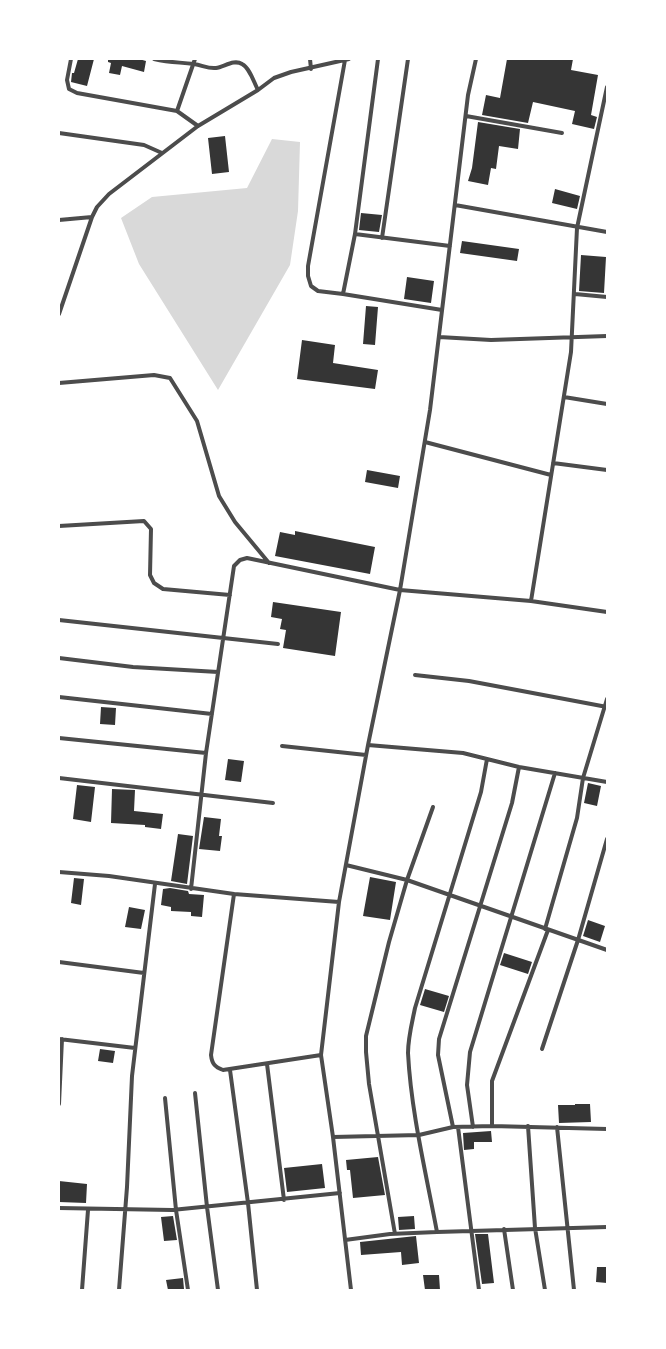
<!DOCTYPE html>
<style>
body{margin:0}
#map{position:relative;width:666px;height:1349px;overflow:hidden;background:#fff;font-family:"Work Sans",sans-serif}
canvas{display:block}
.frame{position:absolute;inset:0;border:60px solid #fff;pointer-events:none}
</style>
<div id="map">
<canvas width="666" height="1349"></canvas>
<div class="frame"></div>
</div>
<script>
const g = document.querySelector('canvas').getContext('2d');
g.lineJoin = 'round';
function paint(path, color) { g.fillStyle = color; g.fill(path, 'evenodd'); }
function trace(path, color, width, dash) { g.strokeStyle = color; g.lineWidth = width; g.lineCap = dash ? 'butt' : 'round'; g.setLineDash(dash || []); g.stroke(path); }
paint(new Path2D(`
 M272,139l28,3 -2,69 -8,54 -72,125 -79,-126 -18,-46 31,-21 95,-9z`), '#d9d9d9');
paint(new Path2D(`
 M78,59h16l-7,27 -16,-4 1,-9h2z
 M108,59h31l7,2 -2,11 -22,-6 -2,9 -11,-2 2,-10 -3,-1z
 M507,59h66l-2,11 27,5 -7,40 6,2 -3,12 -22,-5 3,-13 -42,-9 -5,21 -46,-8 4,-20 14,3z
 M478,122l42,7 -2,20 -19,-3 -3,23 -5,-1 -3,17 -20,-4 4,-13z
 M225,136l4,36 -17,2 -4,-36z
 M555,189l25,7 -3,13 -25,-6z
 M361,213l21,2 -3,17 -20,-2z
 M462,241l57,8 -2,12 -57,-8z
 M581,255l25,2 -2,36 -25,-2z
 M407,277l27,4 -3,22 -27,-4z
 M366,306l12,1 -3,38 -12,-1z
 M302,340l33,5 -2,18 45,7 -3,19 -78,-10z
 M367,470l33,6 -2,12 -33,-6z
 M295,531l80,16 -5,27 -95,-18 5,-24 15,3z
 M273,602l68,10 -6,44 -52,-8 3,-18 -6,-1 2,-10 -11,-2z
 M101,707l15,1 -1,17 -15,-1z
 M228,759l16,2 -3,21 -16,-2z
 M588,783l13,3 -4,20 -13,-3z
 M77,785l18,2 -4,35 -18,-3z
 M112,789l23,1 -1,21 29,3 -2,15 -16,-2v-2l-34,-2z
 M204,817l17,2 -2,17h3l-2,15 -21,-2z
 M178,834l15,2 -6,48 -16,-3z
 M370,877l26,5 -6,38 -27,-4z
 M74,878l10,1 -3,26 -10,-2z
 M170,888l18,3 1,3 15,1 -2,22 -11,-1v-4l-20,-1v-4l-10,-2 2,-16z
 M129,907l16,3 -4,19 -16,-2z
 M588,920l17,6 -5,16 -17,-6z
 M504,953l28,9 -4,12 -28,-9z
 M425,989l24,7 -5,16 -24,-7z
 M100,1049l15,2 -2,12 -15,-2z
 M575,1104h15l1,18 -32,1 -1,-18h17z
 M491,1131l1,11h-18v7l-10,1 -1,-17z
 M378,1157l7,38 -32,3 -3,-28h-3l-1,-10z
 M322,1164l3,24 -38,4 -3,-24z
 M59,1181l28,3 -1,19 -27,-1z
 M173,1216l4,24 -13,1 -3,-24z
 M414,1216l1,13 -16,1 -1,-13z
 M475,1234h13l6,49 -12,1z
 M416,1236l3,27 -17,2 -1,-13 -40,3 -1,-13z
 M597,1267h10v16l-11,-1z
 M423,1275h16l1,15h-15z
 M183,1278l1,11 -16,1 -2,-10z`), '#353535');
trace(new Path2D(`
 M71,59l-4,21 2,9 8,4 100,18 21,15
 M154,59c17,4 25,3 40,5 8,1 14,5 22,4 8,-1 18,-9 26,-4 8,4 12,19 16,26
 M310,59l1,10
 M378,59l-23,175 -12,60 99,16
 M177,111l18,-52
 M466,116l96,17
 M59,133l85,12 18,8
 M455,205l152,27
 M59,220l33,-3
 M355,234l95,12
 M382,238l26,-179
 M343,294l-25,-3 -7,-5 -3,-10v-10l37,-206
 M575,294l32,3
 M59,314l33,-97 5,-10 12,-13 89,-68 60,-36 16,-12 17,-6 58,-13
 M439,337l52,3 116,-4
 M59,383l95,-8 16,3 27,43 22,75 16,26 34,41
 M564,397l43,7
 M425,442l126,33
 M553,463l54,7
 M59,526l85,-5 7,8 -1,46 4,8 9,6 67,6
 M531,601l40,-249 6,-124 30,-141
 M59,620l219,24
 M59,658l74,9 85,5
 M415,675l54,6 138,26
 M59,697l153,17
 M59,738l147,15
 M368,745l95,8 56,14 88,15
 M282,746l84,9
 M59,778l214,25
 M346,865l61,15 200,70
 M59,872l50,4 125,18 105,8
 M191,889l15,-136 28,-187 6,-6 7,-2 153,32 131,11 76,11
 M234,894l-23,161c1,9 4,12 12,15l98,-15
 M545,929l32,-111 6,-40 24,-79
 M59,962l85,11
 M59,1039l76,9
 M542,1049l36,-109 29,-101
 M267,1064l17,136
 M230,1070l18,133 9,87
 M195,1093l12,114 11,83
 M165,1098l11,112 12,80
 M59,1104l3,-65
 M492,1126v-45l56,-151
 M528,1126l7,102 10,62
 M453,1127l-15,-72 1,-16 73,-236 7,-36
 M458,1127l21,163
 M473,1127l-6,-42 3,-33 85,-279
 M557,1127l17,163
 M333,1137l86,-2 34,-8 39,-1 115,3
 M59,1208l113,2 168,-17
 M504,1229l9,61
 M437,1232c-11,-59 -26,-120 -29,-179 0,-15 4,-30 7,-45l66,-216 6,-33
 M395,1234l-26,-150 -3,-32v-16l23,-94 18,-62 26,-73
 M345,1240l45,-6 47,-2 170,-5
 M82,1290l6,-80
 M119,1290l8,-103 5,-111 23,-192
 M351,1290l-18,-153 -12,-82 18,-153 29,-157 32,-155 30,-180 38,-315 8,-36`), '#4c4c4c', 4);
</script>
